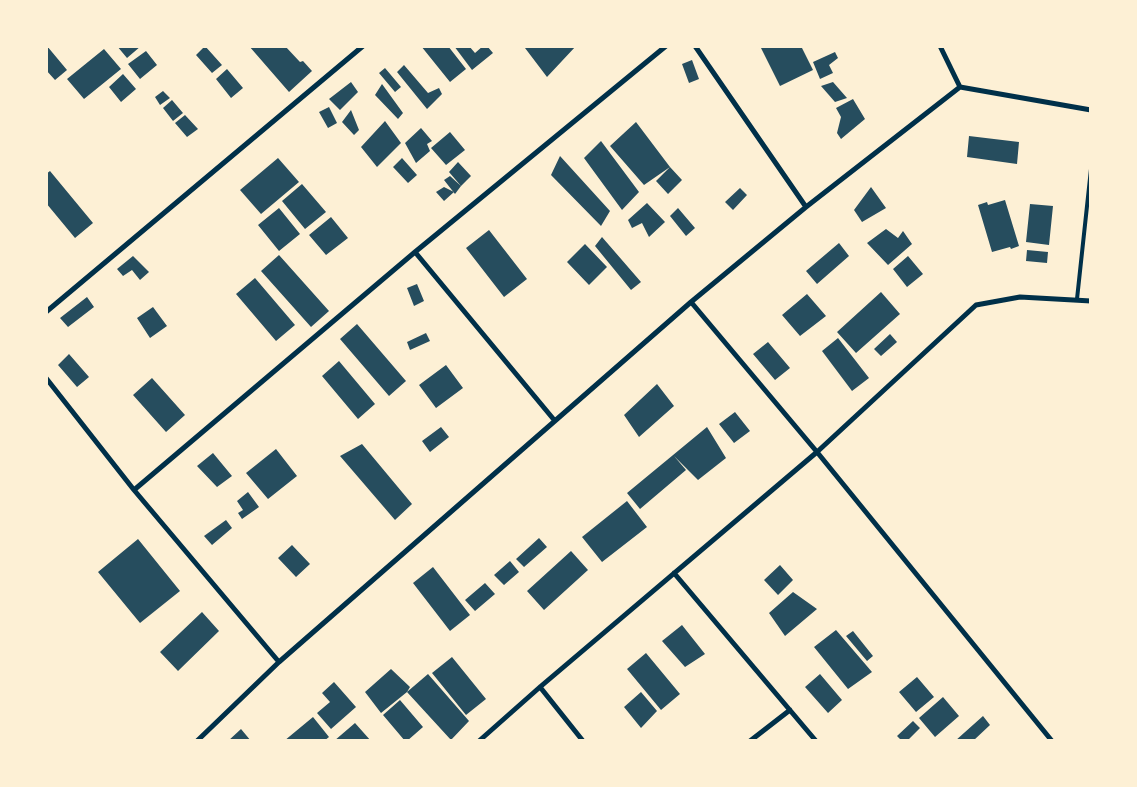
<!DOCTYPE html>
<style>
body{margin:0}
#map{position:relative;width:1137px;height:787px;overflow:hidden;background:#fdf0d5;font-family:"Fira Sans Condensed",sans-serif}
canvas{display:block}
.frame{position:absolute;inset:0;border:48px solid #fdf0d5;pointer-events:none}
</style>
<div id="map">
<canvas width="1137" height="787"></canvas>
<div class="frame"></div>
</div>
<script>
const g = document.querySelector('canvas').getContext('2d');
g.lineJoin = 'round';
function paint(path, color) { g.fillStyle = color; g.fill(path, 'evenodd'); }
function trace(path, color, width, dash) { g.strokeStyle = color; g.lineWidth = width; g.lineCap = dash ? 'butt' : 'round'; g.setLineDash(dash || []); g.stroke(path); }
paint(new Path2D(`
 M47,46l20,24 -12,10 -9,-10z
 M117,46h24l-14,12z
 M205,46l17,19 -10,8 -16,-18z
 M249,46h36l15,16 3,-1 9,10 -23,21z
 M421,46h27l18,23 -16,13z
 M454,46h15l6,7 8,-7h4l6,7 -21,17z
 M527,46h49l-29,31 -22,-29z
 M760,46h41l12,24 -33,16z
 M104,49l17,20 -37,30 -17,-20z
 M146,51l11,14 -17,14 -12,-15z
 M835,52l3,6 -9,7 4,8 -13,6 -7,-17z
 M692,60l7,19 -10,4 -7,-19z
 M404,65l24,28 11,-5 3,6 -15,15 -30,-37z
 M385,68l16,19 -6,5 -16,-19z
 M227,69l16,19 -12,10 -15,-19z
 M123,74l13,15 -15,13 -12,-15z
 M351,82l7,10 -18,18 -11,-11z
 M833,82l14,16 -12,4 -14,-16z
 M382,84l21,29 -5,6 -23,-24z
 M163,91l7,7 -10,7 -5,-8z
 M853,99l12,20 -24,20 -4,-6 4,-16 -5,-9z
 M172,100l11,13 -10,8 -10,-13z
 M329,107l8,16 -9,5 -9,-16z
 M351,110l8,20 -5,5 -12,-13z
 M185,115l13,14 -11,8 -12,-14z
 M385,121l16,22 -24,24 -16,-20z
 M636,122l34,45 -26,18 -34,-39z
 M421,128l11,13 -5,3 3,7 -14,12 -11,-20z
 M450,132l15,18 -19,15 -15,-17z
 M969,136l50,6 -2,22 -50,-7z
 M601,141l38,51 -17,18 -38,-52z
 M560,156l50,55 -9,15 -50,-51z
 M278,158l21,24 -38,32 -21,-24z
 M402,158l15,17 -9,8 -15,-16z
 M458,162l13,14 -10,10 -12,-14z
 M670,167l12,13 -14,14 -12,-13z
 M50,171l43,52 -18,15 -29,-35v-29z
 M450,176l11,10 -6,8 -11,-14z
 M302,184l24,28 -21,17 -23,-28z
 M444,187l10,5 -10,9 -8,-9z
 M871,187l15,21 -24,14 -8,-12z
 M740,188l7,7 -14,15 -8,-8z
 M1005,200l14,46 -8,3 -1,-2 -18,5 -14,-47 9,-3 1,3z
 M647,203l18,19 -16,15 -7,-14 -10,5 -4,-8z
 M1030,204l23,2 -4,39 -23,-3z
 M279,208l21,26 -21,17 -21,-26z
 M678,208l17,20 -9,8 -16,-20z
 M331,217l17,21 -22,17 -17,-20z
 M886,229l12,9 5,-7 9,13 -24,21 -21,-22z
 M489,230l38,49 -23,18 -38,-49z
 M602,237l39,45 -10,8 -36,-44z
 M839,243l10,13 -32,28 -11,-13z
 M585,244l22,23 -18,18 -22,-23z
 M1027,250l21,2 -1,11 -21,-2z
 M279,255l50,56 -18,16 -50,-56z
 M133,256l16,16 -9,8 -8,-10 -9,6 -6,-7z
 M908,256l15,18 -16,13 -14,-18z
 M255,278l40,47 -19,16 -40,-47z
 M417,284l7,17 -10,5 -7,-18z
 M881,292l19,22 -44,39 -19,-21z
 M807,294l19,22 -26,20 -18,-21z
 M87,297l7,10 -26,20 -8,-9z
 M153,307l14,19 -17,12 -13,-20z
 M357,324l49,57 -17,15 -49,-57z
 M426,333l4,8 -20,9 -3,-8z
 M890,334l7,8 -16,14 -7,-7z
 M838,338l31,40 -17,13 -30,-40z
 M768,342l22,26 -15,12 -22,-26z
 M69,354l20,23 -12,10 -19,-22z
 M339,361l36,43 -17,15 -36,-43z
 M446,365l17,23 -27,20 -17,-23z
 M152,378l33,37 -19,17 -33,-37z
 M657,384l17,22 -35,31 -15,-22z
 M735,412l15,19 -16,12 -15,-19z
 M441,427l8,10 -19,15 -8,-11z
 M707,427l19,31 -28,22 -24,-24 12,14 -46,39 -13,-16z
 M362,444l50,60 -17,16 -55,-64z
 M276,449l21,27 -29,23 -22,-26z
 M213,453l19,23 -15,11 -20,-21z
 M248,492l11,15 -17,12 -4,-6 5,-3 -6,-9z
 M627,501l20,26 -45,35 -20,-25z
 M226,520l6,8 -20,17 -8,-9z
 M539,538l8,9 -23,20 -8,-8z
 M138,539l42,52 -40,32 -42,-51z
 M292,545l18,19 -14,13 -18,-19z
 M571,551l17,19 -44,40 -17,-19z
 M510,561l9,11 -15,13 -10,-10z
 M780,565l13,15 -15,15 -14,-15z
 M433,567l37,48 -20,16 -37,-48z
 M485,583l10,11 -20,17 -10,-11z
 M793,592l24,17 -32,27 -16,-23z
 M202,612l17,19 -41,40 -18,-19z
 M682,625l23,29 -20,13 -23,-26z
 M836,630l36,42 -24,17 -34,-42z
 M853,631l20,25 -6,5 -21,-25z
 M646,653l34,41 -19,16 -34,-41z
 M452,657l34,42 -20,16 -34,-42z
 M391,669l19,18 -3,5 -26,21 -16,-21z
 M428,674l41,47 -18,19 -44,-48z
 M820,674l22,26 -14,13 -23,-26z
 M917,677l17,20 -18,15 -17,-20z
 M334,682l22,25 -25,22 -14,-16 13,-11 -8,-9z
 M641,692l16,19 -16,17 -17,-21z
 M943,697l16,19 -24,21 -16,-19z
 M400,700l23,27 -16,14h-2l-22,-26z
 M983,716l7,9 -17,16h-18z
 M313,717l16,20 -5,4h-40z
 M913,721l7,7 -13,13h-5l-5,-5z
 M355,723l16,18h-37z
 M241,729l10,12h-23z`), '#264d5e');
trace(new Path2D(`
 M1077,299l14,-130`), '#003049', 4);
trace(new Path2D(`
 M695,46l111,161
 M940,46l20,41
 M415,252l140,169
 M691,302l126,150 235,289
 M46,312l317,-266
 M46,378l88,112 145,172
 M134,490l281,-238 251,-206
 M674,573l142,168
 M540,687l43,54
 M197,741l82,-79 412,-360 115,-95 154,-120 131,23
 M479,741l61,-54 277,-235 159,-147 44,-8 71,4
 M750,741l40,-31`), '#003049', 5);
</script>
